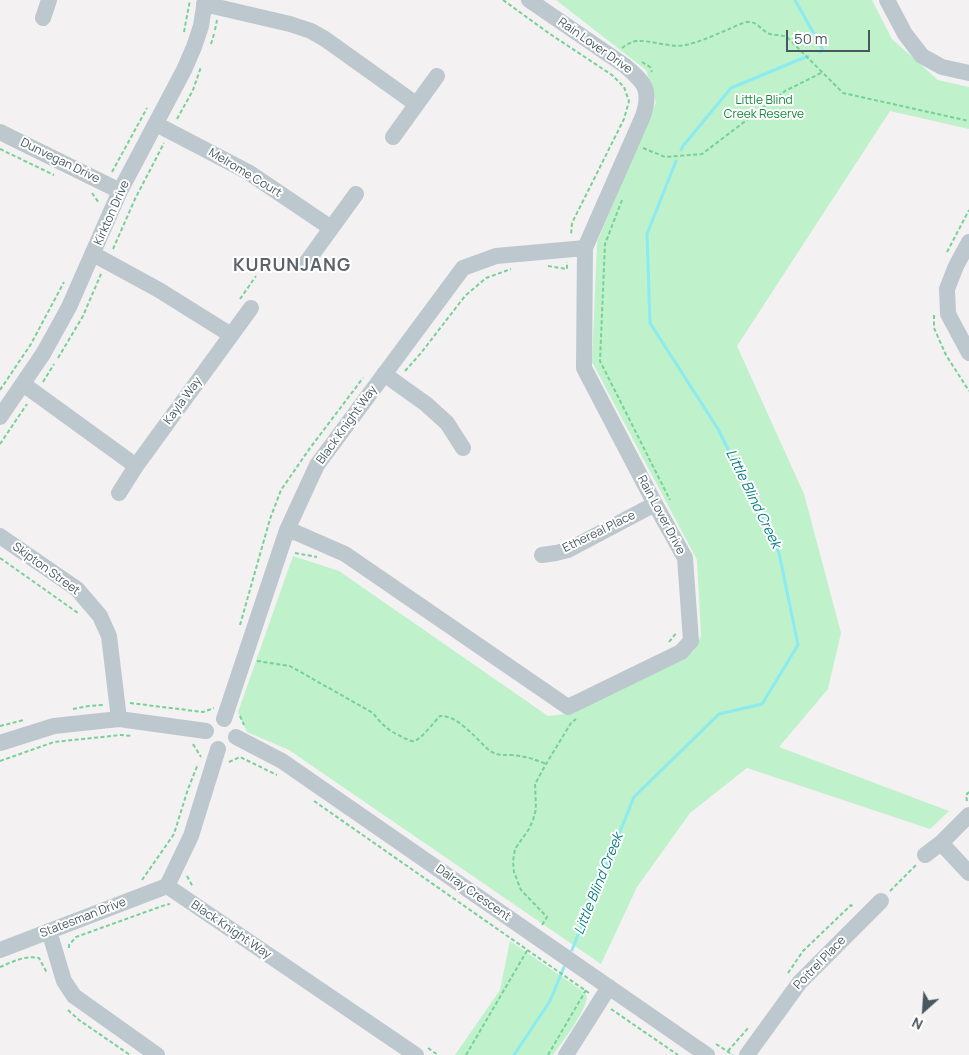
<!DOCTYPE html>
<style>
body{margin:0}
#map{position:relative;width:969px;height:1055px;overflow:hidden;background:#f4f1f2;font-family:Manrope,sans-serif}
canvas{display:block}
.north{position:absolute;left:899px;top:985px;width:50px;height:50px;-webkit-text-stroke:4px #fff;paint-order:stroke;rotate:206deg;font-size:14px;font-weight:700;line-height:20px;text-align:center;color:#485860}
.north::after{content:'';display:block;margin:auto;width:18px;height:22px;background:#485860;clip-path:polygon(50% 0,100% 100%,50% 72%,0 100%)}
.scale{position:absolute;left:786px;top:30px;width:84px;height:22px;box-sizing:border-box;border:2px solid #485860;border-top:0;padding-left:6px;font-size:15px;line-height:18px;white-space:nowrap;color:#485860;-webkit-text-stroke:4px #fff;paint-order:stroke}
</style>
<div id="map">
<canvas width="969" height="1055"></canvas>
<div class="north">N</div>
<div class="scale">50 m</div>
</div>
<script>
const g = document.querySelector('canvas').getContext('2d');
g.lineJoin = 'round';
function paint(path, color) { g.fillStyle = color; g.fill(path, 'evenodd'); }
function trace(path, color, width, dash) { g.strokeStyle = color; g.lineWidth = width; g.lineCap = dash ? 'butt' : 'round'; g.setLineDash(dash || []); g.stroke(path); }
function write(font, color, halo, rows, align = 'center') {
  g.font = font + ' Manrope,sans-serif'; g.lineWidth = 4; g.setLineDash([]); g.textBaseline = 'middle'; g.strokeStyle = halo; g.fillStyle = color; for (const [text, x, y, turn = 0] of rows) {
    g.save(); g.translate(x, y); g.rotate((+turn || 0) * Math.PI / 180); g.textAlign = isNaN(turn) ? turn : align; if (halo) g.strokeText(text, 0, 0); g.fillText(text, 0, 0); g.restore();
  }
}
paint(new Path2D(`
 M556,0h316l20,39 46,41 31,7v42l-79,-18 -153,235 67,148 37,139 -13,56 -49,58 170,64 -19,18 -183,-61 -57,45 -53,74 -36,77 -312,-214 -42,-18 -9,-20 55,-156 46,15 209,145 25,-3 120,-61 8,-16 -4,-76 -105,-198 5,-120 59,-140 -10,-32z
 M510,941l74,51 3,5c-2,16 -24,44 -34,58h-98l45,-65z`), '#bff1cb');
trace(new Path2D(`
 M795,0l28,50 -3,2
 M681,150l2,-4 48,-58 77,-32
 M572,950l62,-153 85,-83 43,-10 36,-59 -19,-92 -61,-124 -68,-106 -3,-89 29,-73
 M514,1055l36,-54 14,-34`), '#8bebf0', 3);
trace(new Path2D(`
 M503,0l47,34 62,41 12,12 5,14 -5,18 -52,104 -1,12
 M215,30l2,-10
 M184,32l6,-32
 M211,44l3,-10
 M622,48c4,-3 9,-6 14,-7 16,-1 33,7 49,4 15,-3 30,-10 44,-16 5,-2 12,-6 18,-7 11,-1 14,9 23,12 6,2 12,0 18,4l55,55 126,28
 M642,62l8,5 2,5
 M177,119l16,-29 8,-23
 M643,148l22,9 37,-3 83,-63 38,-19
 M0,149l54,26
 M112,172l35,-64
 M92,193l7,10
 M622,200l-17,44 -5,117 70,139
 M113,249l22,-50 29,-56
 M947,252l22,-42
 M548,266l19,3v-7
 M240,299l16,-23
 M934,315v13l12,27 23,36
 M58,358l25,-42 18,-42
 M405,371l16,-18 44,-57 21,-18 25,-9
 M43,382l11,-18
 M0,390l31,-46 33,-62
 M0,444l27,-40
 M295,553l22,4
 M0,558l78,55
 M240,625l30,-106 11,-29 29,-42 53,-70
 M669,642l8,-10
 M257,661l33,5 83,47c11,14 15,17 31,25 3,1 7,4 11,3 8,-4 19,-19 25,-25 17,-2 38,25 50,35 8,5 14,4 22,4 12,1 23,4 34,9
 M130,703l73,9 11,-4
 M73,709l16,-3 14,-1
 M240,716l4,9
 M0,726l24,-6
 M193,744l8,13
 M0,761l54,-19 67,-7 11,1
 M229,762l11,-5 37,18
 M314,801l275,192
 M967,801l-1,-6 3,-3
 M187,876l6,11
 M142,880l32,-46 14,-45 10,-25
 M890,891l27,-27
 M542,925l5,-8 -26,-27 -7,-18 -1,-11 2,-12 14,-20 4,-9 3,-11 -1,-25 11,-20 25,-41 5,-4
 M69,948v-3l7,-8 89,-32 5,-1
 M0,967c12,-5 25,-12 39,-9l8,15
 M788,973l15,-22 48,-46 3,3
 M611,1009l67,46
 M68,1010l11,10 51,35
 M716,1044l17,11
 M428,1048l10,7
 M728,1051l21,-24
 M466,1055l62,-106
 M548,1055l38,-65`), '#76d196', 2, [4, 2.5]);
trace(new Path2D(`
 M887,0l18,34 17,22 20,11 27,6
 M204,4l86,20 21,7 14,8 91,65
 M43,18l6,-18
 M156,124l92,48 83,56
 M0,132l120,59
 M393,137l44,-61
 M969,242l-13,24 -9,23 1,25 21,39
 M93,254l66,36 72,45
 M306,263l50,-69
 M384,374l42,30 21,19 16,25
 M23,384l113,82
 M0,417l43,-63 26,-47 51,-116 64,-121 10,-23 7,-21 4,-26
 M119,493l17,-27 115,-158
 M287,530l10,3 48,21 223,153 113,-55 10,-11 -6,-83 -30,-54 -71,-136 1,-120 58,-132c9,-27 1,-34 -19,-51l-95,-65
 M0,536l77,53 23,27 9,20 10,83
 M542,555l14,-2 12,-3 87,-46
 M224,719l63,-189 30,-65 146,-197 33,-12 89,-8
 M236,737l46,24 425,294
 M0,743l54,-17 65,-7 87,12
 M218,749l-27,87 -24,50 249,169
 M941,843l28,30
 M925,855l16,-12 28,-28
 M49,931l15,50 10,15 83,59
 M0,950l167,-64
 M566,1055l43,-68
 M747,1055l53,-73 81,-81`), '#bcc8ce', 16);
write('12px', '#485860', '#fff', [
 ["Rain Lover Drive",595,46,35],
 ["Dunvegan Drive",60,161,26],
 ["Melrome Court",245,173,31],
 ["Kirkton Drive",112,213,-66],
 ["Kayla Way",183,401,-54],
 ["Black Knight Way",347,425,-54],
 ["Rain Lover Drive",661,515,62],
 ["Ethereal Place",599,532,-26],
 ["Skipton Street",46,569,36],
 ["Dalray Crescent",473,893,35],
 ["Statesman Drive",83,918,-21],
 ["Black Knight Way",231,930,34],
 ["Poitrel Place",820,963,-46]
]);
write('12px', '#14863b', '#fff', [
 ["Little Blind",764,101],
 ["Creek Reserve",764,115]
]);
write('italic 14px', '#0a7d83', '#fff', [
 ["Little Blind Creek",753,499,64],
 ["Little Blind Creek",599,884,-68]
]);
g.letterSpacing = '1px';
write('bold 18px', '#5d6367', '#fff', [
 ["KURUNJANG",292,266]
]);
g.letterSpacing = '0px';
</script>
